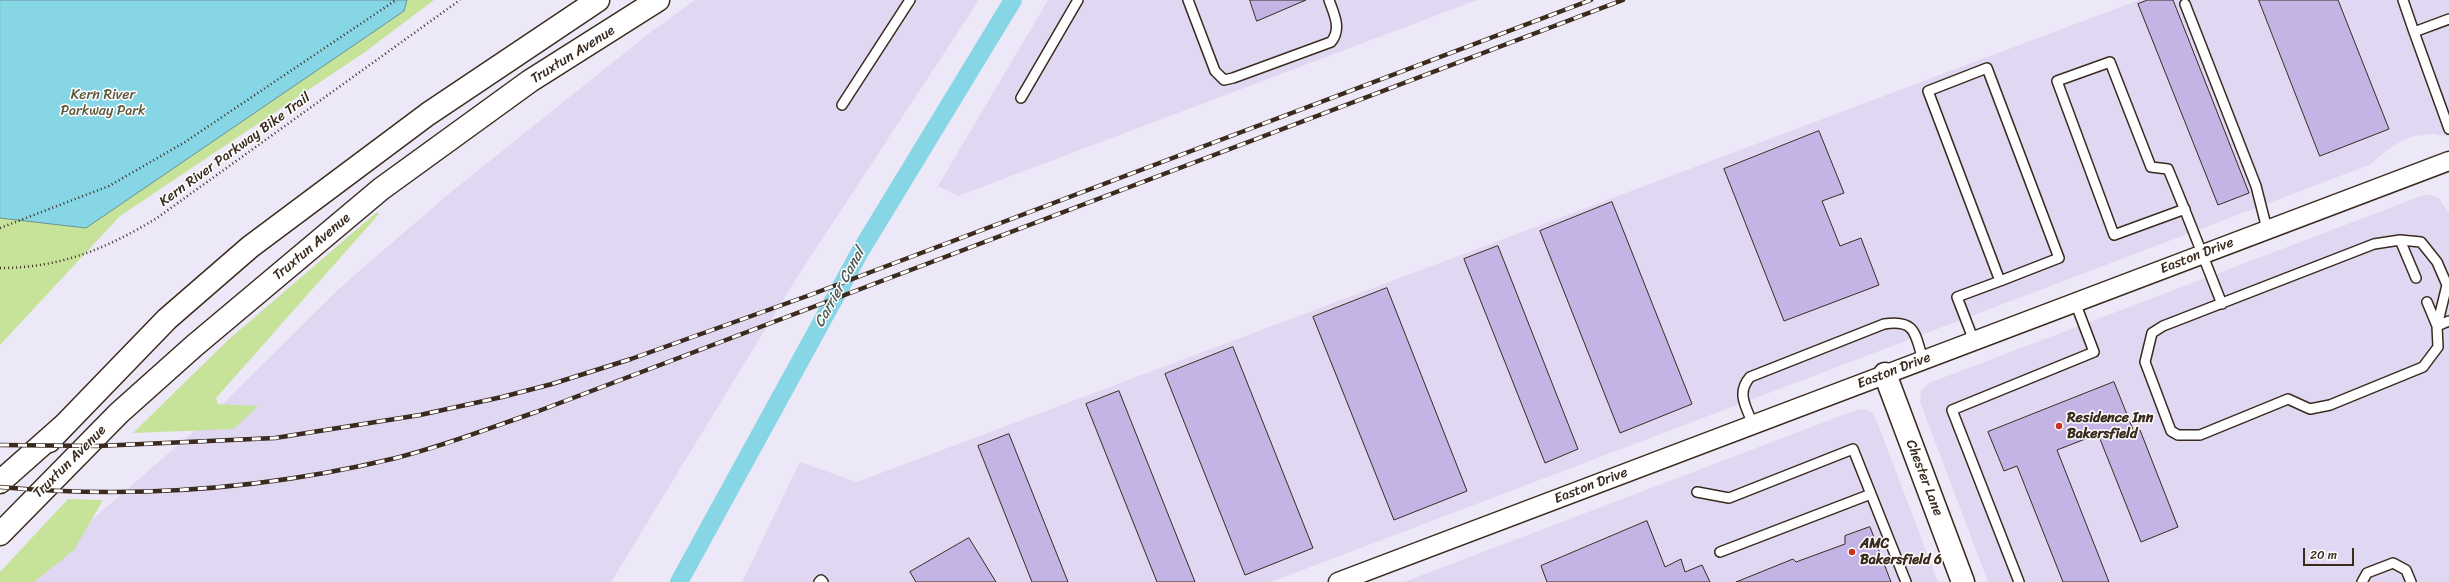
<!DOCTYPE html>
<style>
body{margin:0}
#map{position:relative;width:2449px;height:582px;overflow:hidden;background:#ede8f7;font-family:Sriracha,sans-serif}
canvas{display:block}
.scale{position:absolute;left:2303px;top:548px;width:51px;height:18px;box-sizing:border-box;border:2px solid #3b2a1e;border-top:0;padding-left:5px;font-size:12px;line-height:14px;white-space:nowrap;color:#3b2a1e;-webkit-text-stroke:3px #fff;paint-order:stroke}
</style>
<div id="map">
<canvas width="2449" height="582"></canvas>
<div class="scale">20 m</div>
</div>
<script>
const g = document.querySelector('canvas').getContext('2d');
g.lineJoin = 'round';
function paint(path, color) { g.fillStyle = color; g.fill(path, 'evenodd'); }
function trace(path, color, width, dash) { g.strokeStyle = color; g.lineWidth = width; g.lineCap = dash ? 'butt' : 'round'; g.setLineDash(dash || []); g.stroke(path); }
function write(font, color, halo, rows, align = 'center') {
  g.font = font + ' Sriracha,sans-serif'; g.lineWidth = 3; g.setLineDash([]); g.textBaseline = 'middle'; g.strokeStyle = halo; g.fillStyle = color; for (const [text, x, y, turn = 0] of rows) {
    g.save(); g.translate(x, y); g.rotate((+turn || 0) * Math.PI / 180); g.textAlign = isNaN(turn) ? turn : align; if (halo) g.strokeText(text, 0, 0); g.fillText(text, 0, 0); g.restore();
  }
}
paint(new Path2D(`
 M695,0h284l-183,279 -185,303h-583l37,-39 135,-117 141,-139 105,-91 206,-165z
 M1048,0h429l-519,196 -20,-10z
 M2139,0h310v137l-16,-3 -19,2 -20,9 -25,20 -1098,417h-529l58,-120 57,20z
 M2424,195h8l7,3 10,16v368h-461l-68,-180 1,-11 8,-8z
 M1864,409l8,4 4,6 62,163h-534l452,-172z`), '#e0d8f2');
paint(new Path2D(`
 M0,0h434l-69,52 -245,164 -120,129z
 M377,212l2,2 -163,184 2,6 40,2 -24,23 -101,4 95,-93z
 M68,499l35,1 -29,50 -40,32h-34v-10z`), '#c7e39a');
const water = new Path2D(`
 M0,0h407l-3,11 -318,217 -86,-10z`);
paint(water, '#87d6e5');
trace(water, '#699195', 1);
trace(new Path2D(`
 M679,582l182,-332 152,-250`), '#87d6e5', 18);
const building = new Path2D(`
 M1250,0h56l-49,21z
 M2148,0h25l76,193 -31,12 -80,-201z
 M2259,0h79l51,129 -69,27z
 M1819,131l25,62 -22,8 18,45 21,-8 18,47 -95,36 -60,-152z
 M1612,202l80,202 -72,29 -80,-202z
 M1498,246l80,203 -33,14 -81,-204z
 M1387,288l80,203 -73,29 -81,-203z
 M1233,347l80,201 -68,27 -80,-201z
 M2114,382l20,50 6,-2 38,97 -37,15 -43,-108 -41,16 52,132h-46l-46,-116 -13,5 -16,-39z
 M1119,391l76,191h-38l-71,-178z
 M1009,434l59,148h-36l-54,-136z
 M1647,521l18,46 16,-8 4,13 17,-7 8,17h-163l-6,-16z
 M1870,527l21,55h-155l57,-23 3,3 49,-18v-8z
 M969,538l27,44h-80l-6,-10z`);
paint(building, '#c3b4e5');
trace(building, '#3b2a1e', 1);
const service = new Path2D(`
 M1188,0l27,71 9,9 9,-2 98,-36c11,-13 3,-28 -2,-42
 M2403,0l11,32
 M2185,4l71,182 11,43
 M2449,19l-35,13 35,97
 M1021,98l57,-98
 M842,105l68,-105
 M2185,209l-71,26 -57,-154 53,-19 41,105 17,2c19,45 36,90 54,135
 M2400,240l21,2 16,20 10,23 -10,41 1,21 -15,20 -93,38 -20,4 -22,-10 -88,36h-22l-7,-4 -26,-69 7,-29 11,-7 211,-82z
 M2400,240l16,38
 M2427,302l10,24
 M2437,326l12,-5
 M1974,341l-17,-44 43,-16 -72,-190 59,-23 72,190 -59,23
 M1753,424c-7,-17 -17,-31 -3,-47l134,-53c32,-5 31,10 39,36
 M1697,492l32,6 124,-49 53,133
 M1720,552l151,-58
 M819,582l2,-2 2,2
 M2019,582l-67,-172 142,-58 -19,-50
 M2362,582l5,-9 26,-10 13,7 5,12`);
const minor = new Path2D(`
 M1338,582l1111,-421`);
const tertiary = new Path2D(`
 M1885,374l78,208`);
const secondary = new Path2D(`
 M49,441l118,-122 83,-72 178,-133 170,-114
 M0,534l119,-121 75,-67 187,-157 149,-108 128,-81`);
const motorway = new Path2D(`
 M0,482l62,-55`);
trace(service, '#3b2a1e', 12);
trace(minor, '#3b2a1e', 21);
trace(tertiary, '#3b2a1e', 25);
trace(secondary, '#3b2a1e', 25);
trace(motorway, '#3b2a1e', 25);
trace(new Path2D(`
 M0,228l109,-42 76,-44 211,-142
 M0,268c60,0 106,-19 157,-50l303,-218`), '#3b2a1e', 2.5, [1, 3]);
trace(service, '#fff', 9);
trace(minor, '#fff', 18);
trace(tertiary, '#fff', 22);
trace(secondary, '#fff', 22);
trace(motorway, '#fff', 22);
const rail = new Path2D(`
 M0,445l98,1 177,-8 145,-23 82,-18 50,-13 79,-25 179,-64 781,-295
 M0,487c132,12 267,2 396,-29 48,-12 94,-30 140,-46l1087,-412`);
trace(rail, '#3b2a1e', 4.5);
trace(rail, '#fff', 3, [9]);
for (const [x, y, r, color] of [
 [2059,426,4,"#c8321e"],
 [1852,552,4,"#c8321e"]
]) { const dot = new Path2D(); dot.arc(x, y, r, 0, 2 * Math.PI); g.fillStyle = color; g.fill(dot); trace(dot, '#fff', 1.5); }
write('14px', '#3b2a1e', '#fff', [
 ["Truxtun Avenue",573,55,-32],
 ["Kern River Parkway Bike Trail",235,150,-36],
 ["Truxtun Avenue",312,247,-40],
 ["Easton Drive",2197,256,-21],
 ["Easton Drive",1894,371,-21],
 ["Truxtun Avenue",70,462,-45],
 ["Chester Lane",1924,478,69],
 ["Easton Drive",1591,486,-21]
]);
write('14px', '#5e583d', '#fff', [
 ["Kern River",103,95],
 ["Parkway Park",103,111]
]);
write('bold 14px', '#3b2a1e', '#fff', [
 ["Residence Inn",2067,418],
 ["Bakersfield",2067,434],
 ["AMC",1860,544],
 ["Bakersfield 6",1860,560]
], 'left');
write('italic 15px', '#525e5a', '#fff', [
 ["Carrier Canal",840,288,-61]
]);
</script>
